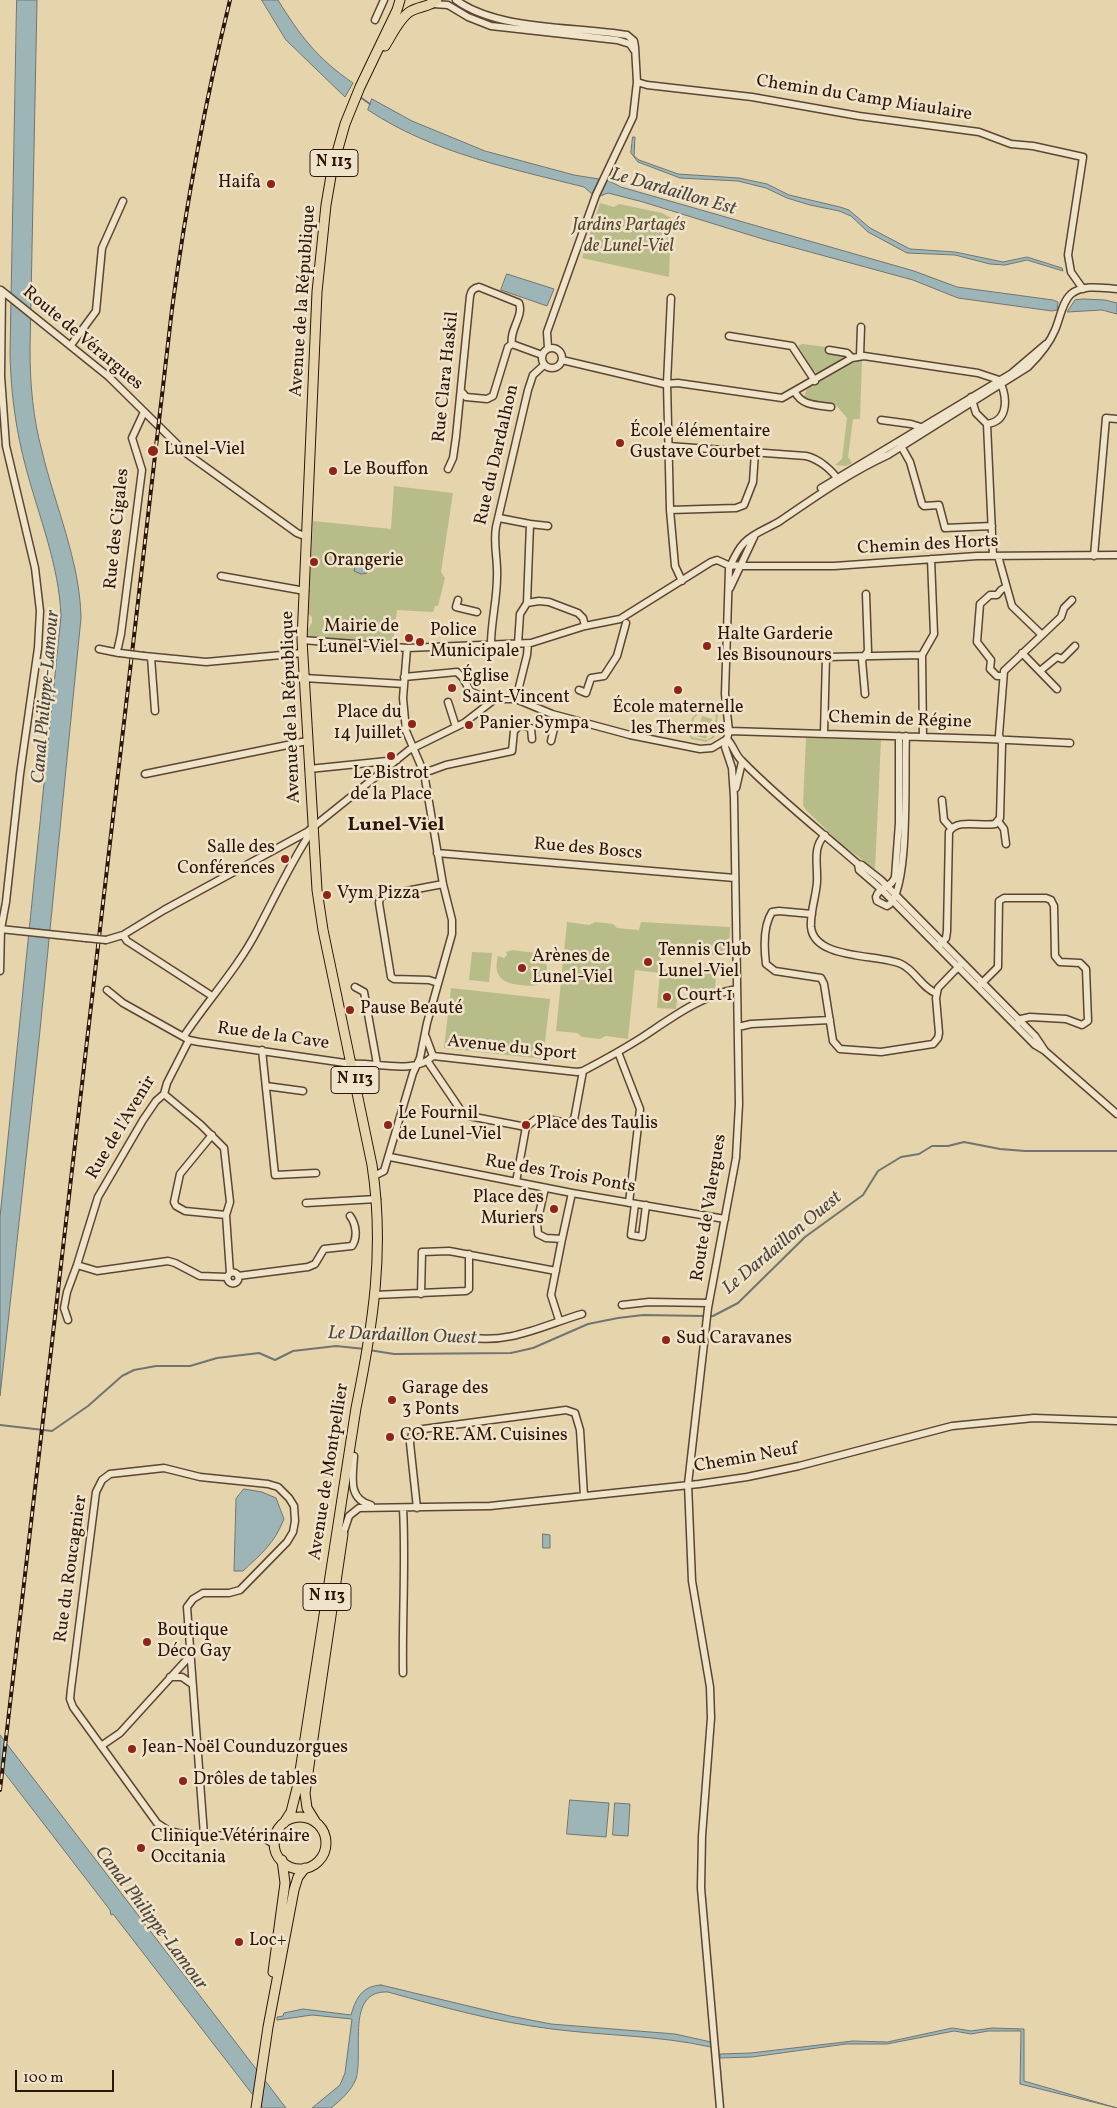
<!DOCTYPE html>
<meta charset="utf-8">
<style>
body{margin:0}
#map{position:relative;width:1117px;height:2108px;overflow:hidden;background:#e6d4ad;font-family:Vollkorn,serif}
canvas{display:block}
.scale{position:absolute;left:15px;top:2070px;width:99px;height:22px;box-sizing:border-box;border:2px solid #2d1609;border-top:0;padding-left:6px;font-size:15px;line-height:18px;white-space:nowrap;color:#2d1609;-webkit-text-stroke:4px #efe3ca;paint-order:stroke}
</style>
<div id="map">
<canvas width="1117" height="2108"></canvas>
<div class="scale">100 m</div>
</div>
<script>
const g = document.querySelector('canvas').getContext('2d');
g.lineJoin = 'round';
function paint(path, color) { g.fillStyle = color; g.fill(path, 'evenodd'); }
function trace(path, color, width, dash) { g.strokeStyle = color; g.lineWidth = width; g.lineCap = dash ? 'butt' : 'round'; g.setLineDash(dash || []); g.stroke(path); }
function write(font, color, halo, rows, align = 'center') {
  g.font = font + ' Vollkorn,serif'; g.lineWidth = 5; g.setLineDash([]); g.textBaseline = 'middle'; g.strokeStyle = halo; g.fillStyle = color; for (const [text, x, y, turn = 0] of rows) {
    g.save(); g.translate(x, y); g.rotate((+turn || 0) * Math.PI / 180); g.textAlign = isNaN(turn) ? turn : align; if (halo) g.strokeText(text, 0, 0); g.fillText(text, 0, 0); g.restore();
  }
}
paint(new Path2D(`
 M600,203l14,4 5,-3 43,9 9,5 -2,59 -87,-19z
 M802,344l25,3 20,10 -30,16 -4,-3 -15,-24z
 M858,360h4l-2,59h-7l-5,38 4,6 -6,3 -11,-1 7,-6 5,-41 -11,-13 -28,-4c-5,-3 -3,-8 -1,-12z
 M394,486l59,7 -12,79 4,6 -7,28h-3l-2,6 -36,-2 -4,33 -86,-6 1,-8 4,-6v-6l-4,-3 5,-93 78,8z
 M702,708l14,3 2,5 -4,22 -8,4 -15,-3 -2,-4 3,-17zM702,710l12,3 2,4 -4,20 -5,3 -15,-3 -1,-2 3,-17z
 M702,716l10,3 -6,20 -9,-3z
 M806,738l75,2 -6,129 -34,-25 -35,-34 -3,-5z
 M567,922l22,3 6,-3 18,2 4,4 22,2 2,-8 89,5 -1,28 -68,-2 -1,16 56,2 -1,20 -37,-1 -2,19 -19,-1 3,-35 -25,-3 -7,69 -22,-3 -6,3 -18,-2 -5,-4 -21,-2z
 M512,950l24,3 9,5 2,10 -3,14c-9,5 -15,4 -24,3 -19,-2 -27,-10 -22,-29l6,2 3,-3 -1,-3z
 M472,952l20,1 -3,29 -20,-2z
 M451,988l99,11 -7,60 -99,-11z`), '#b7bc89');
const water = new Path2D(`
 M17,0h20l-7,349c0,35 3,69 12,102 13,55 38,110 39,167l-42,422 -39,356v-179l61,-601c-2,-51 -22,-99 -35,-148 -10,-37 -15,-74 -16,-113z
 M262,0h16c22,36 40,59 75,83l-8,14 -59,-57z
 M372,99l40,22 73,30 89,24 25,4 -7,15 -8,-7c-75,-19 -151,-34 -216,-77z
 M633,137h2l-1,19 5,4 39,14 61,4 28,6 22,11 51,12 9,3 21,18 40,21 45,3 48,10 24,-5 35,11 1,3 -36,-11 -22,5 -15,-1 -35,-9 -48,-2 -39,-21 -17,-16 -12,-5 -29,-6 -23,-7 -21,-10 -28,-7 -58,-3 -42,-16 -7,-9z
 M607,180l14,7 293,84 43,16 96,13 5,2 -1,8 -5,1 -94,-13 -45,-18 -147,-40 -123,-38 -35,-9 -8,3z
 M507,274l47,15 -7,17 -46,-16z
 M1084,299l21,1 12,3v11l-15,-4 -35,2 8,-12z
 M362,565l6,3 -1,5 -6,1 -7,-3 1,-4z
 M244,1489l18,3 14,6 8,21c-10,25 -22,34 -41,52h-9l2,-72z
 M543,1534l7,1v13h-7z
 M0,1735l286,373h-23l-150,-194 -2,1 -1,-5 -110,-143z
 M570,1800l39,3 -3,34 -39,-3z
 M615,1803l15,1 -2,32 -15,-1z
 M381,1985l129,31 41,8 124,10 36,8v5c-55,-12 -105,-11 -159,-18 -56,-7 -110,-22 -164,-37 -43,-2 -24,59 -32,87 -5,12 -15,21 -25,29h-19l28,-23 5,-12 7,-54 -40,-4 -35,5v-3l6,-1 1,-3 19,-4 48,6c5,-17 11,-29 30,-30z
 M953,2028l18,3 21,-3 32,1v52l93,27 -97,-24 1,-53h-33l-17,3 -17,-3 -67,13h-41l-94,13 -32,1v-4l31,-1 102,-12 34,1z`);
paint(water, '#9db5b7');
trace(water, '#707571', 1);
trace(new Path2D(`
 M360,97l10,7
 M710,1316h3l25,-13 67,-66 58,-42 15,-24 23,-14 18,-3 13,-8h16l16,-4 36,7 25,2h92
 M369,1350l25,4 117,-1 22,-5 55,-24 30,-6 25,-3 62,1
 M0,1425l52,6 36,-25 34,-30 12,-6 22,-4h34l27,-8 42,-5 16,7 18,-9 43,-5 29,3`), '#707571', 2);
const minor = new Path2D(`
 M456,0c42,31 120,26 171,35l7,6 1,6 2,35 -4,35 -37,78 -49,137 1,16
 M433,4l15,1 20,12 23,9 126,14 13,4 4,6
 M375,20l9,-20
 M637,82l10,3 105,12 107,19 120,16 32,12 22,2 50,11 -15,98 3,17 12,17
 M1,290l108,87 77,76 111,80 10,4
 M671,298l-4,85 3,127 5,56 7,15
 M729,336l63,10 23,35
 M512,344l30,11
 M71,345l25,-34 6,-63 21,-47
 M542 358a10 10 0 1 1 20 0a10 10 0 1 1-20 0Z
 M829,350l18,3 5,5
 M860,356l1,-29
 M562,360l102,24 14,-1 104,15 70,-40 12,-2 114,17 21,7c8,15 11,41 -12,44l-11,-11 -5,-16
 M461,391l5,6 21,2 6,-3 15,-49 4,-3
 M795,392c7,14 22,13 36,15
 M881,420l30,4 13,4
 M987,424l6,132
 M668,446l138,10c13,3 26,14 33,25
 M901,446l9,16 12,42 2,2 15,-1 6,23 47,-2
 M448,469l5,-11 3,-21 14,-141c1,-6 4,-8 9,-9l40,16c5,13 -10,27 -7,41
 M821,488l191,-115 34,-29
 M670,510l66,-2 8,-3 9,-23 2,-30
 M499,518l31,6 -3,79
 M530,524l18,2
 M998,556l14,50 30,29
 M1094,556l12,-138 11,1
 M221,576l84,15
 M730,588l24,-51
 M458,600l-2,7 21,5
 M527,603l12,-2 10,1 29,11 5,5 2,8
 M302,640l105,8 124,-5 54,-17 35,-7 91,-57 6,-2 11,5 19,1h87l143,-10 140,-1
 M491,644c0,-22 6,-44 6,-67 1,-17 -4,-33 -1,-50l32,-137 5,-15 11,-10
 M518,644l2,-30 7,-11
 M99,649l20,4
 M117,652l4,-18 21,-164 -10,-32 12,-26
 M1022,653l35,36
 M144,656l62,6 97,-9
 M151,657l4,54
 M1040,671l17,-14 5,2 13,-13
 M1003,676h-6l-7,-7 1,-9 -14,-18 3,-38 10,-9h7l4,-5 5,-3
 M404,677l53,-5 6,6 7,13 22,10
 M304,678l100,6
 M579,690l7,3 5,-15 13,-2 13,-20 9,-33
 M865,694l-3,-34 6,-9 -2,-57
 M516,699l11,-44 1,-11
 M448,702l8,25
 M729,731l259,8 82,4
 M824,733l2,-76 96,-2
 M899,736v87l-4,54c-3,11 -16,9 -19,20l1,4 10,5c24,-10 17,-141 19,-170
 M923,737l-1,-82 12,-21 -3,-75
 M727,739c7,7 8,16 15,22 36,37 77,69 116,103l4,1 19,15 154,156 10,15
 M551,741l6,-25
 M309,769l88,-9
 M424,773l22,-8 66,-14 2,-20 6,-6 11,3 1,11
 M145,774l162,-33
 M736,788l6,-26
 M942,800l2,20 7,8
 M998,821l6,8 2,15
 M825,835c-13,12 -7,30 -8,47 -1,15 -7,30 -6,45 3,33 68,27 90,37 14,6 21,24 35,29
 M437,853l298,25
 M858,864l1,6 22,19 154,156 10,6 72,63
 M812,914l-33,-3 -7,1c-9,14 -8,36 -6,52l9,7 46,7 3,6 9,57 7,8 41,3 52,-8 5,-6 1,-5 -3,-35 2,-10 24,-25
 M0,929l86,9
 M123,935l4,6 85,55
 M106,940l17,-5 41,-25 143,-78 102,-82 55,-27 31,-24h21l36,15 78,21 70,14 12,-1 15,-9
 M938,947l8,-9 1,-7 2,-99c8,-14 32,-5 46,-8l5,-6 2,-74 -3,-9 5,-64 57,-54 3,-9 8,-8
 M0,971l1,-42 5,-27 14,-128 18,-126 2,-37 -5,-43 -29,-122 -5,-70 1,-85
 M438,983l-9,-3 -35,-1 -3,-2 -12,-74 1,-5 5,-3 58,-11
 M355,987l9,5 13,72
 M978,987l20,-20 1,-66 5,-3h42l5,2 3,6 1,50 5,6 20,1 6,6 2,52 -6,4 -16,-6 -36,-2 -9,2 -5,6
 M107,990l16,13 66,37 10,2 153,22c23,-2 63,11 81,-8l144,16 6,-1c19,-10 39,-21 58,-33 29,-19 60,-43 96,-49
 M738,1027l13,-3 79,-4
 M184,1036c24,-36 54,-68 74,-107 17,-32 33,-67 53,-97
 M426,1037l7,19
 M262,1050l13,125 41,-2
 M618,1052l22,57 -11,94
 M428,1062l36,53 62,12
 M266,1086l37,5
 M164,1094l37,31 23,23 6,54 -4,13 4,58
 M212,1135l-32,39 -6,28 2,4 9,5 41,4
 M390,1157l182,36 153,26
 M374,1176l10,-5 29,-98 7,-15 7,-35 25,-89v-14l-9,-36 -19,-111 -18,-42 -3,-33 4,-50
 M516,1182l10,-55 13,-10 27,6 8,-3 9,-49
 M545,1188l-8,35 1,11 8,4 16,1 10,-46
 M306,1203l71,-4
 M635,1204l-4,31 11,2 4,-32
 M77,1265l20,6 71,-10 7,2 25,13 27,1
 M227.5 1278a5.5 5.5 0 1 1 11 0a5.5 5.5 0 1 1-11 0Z
 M238,1276l70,-9 7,-3 9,-15 28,-3c6,-9 4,-22 -2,-30
 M421,1294l1,-42 27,-1 107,20
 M374,1295l92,-4 3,-2v-35
 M622,1305l27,-3 60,1
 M68,1320l-4,-12 3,-16 10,-27 21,-68 45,-77 13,-19 8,-7 3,-11 22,-43
 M559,1320l-8,-25 11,-56
 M467,1337c41,8 77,-12 115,-23
 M354,1456c-1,20 -7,43 17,49
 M417,1508l-7,-65 2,-9 4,-4 150,-20 9,3 5,17 4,66
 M342,1537l7,-21 10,-8 131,-2 209,-22 48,-7 52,-11 153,-40 82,-8 83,3
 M403,1673c-1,-56 3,-110 0,-165
 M170,1677h12l10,7
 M101,1746l19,-13 70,-77
 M204,1835l-17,-228 6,-8 10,-6h26l11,-3 47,-48 6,-10 2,-11 -1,-15 -5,-8 -11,-11 -10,-3 -68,-7 -36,-9 -54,6 -8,6 -6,12 -25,197 -1,10 3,8 84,116 12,8 13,3 80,3 14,-4
 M262,1837l13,8
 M720,2108l-19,-220 1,-52 9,-118 -1,-31 -18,-106 -4,-97 20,-176 28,-150 3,-54 -5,-307 -2,-29 -7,-21 4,-16 -4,-37 4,-125c4,-9 8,-19 15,-26 9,-10 25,-15 36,-22 35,-24 69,-48 108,-66l140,-88c11,-11 21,-22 27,-37 5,-11 7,-28 16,-36 13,-10 31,-6 46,-5`);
const major = new Path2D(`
 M385,46c7,-11 15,-29 26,-35 9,-5 18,-4 26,-11
 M274 1843a26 26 0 1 1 52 0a26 26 0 1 1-52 0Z
 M315,1821l-8,-13 -2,-15 38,-259
 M284,1823l7,-11 7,-28 58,-376c17,-83 29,-159 16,-243l-49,-235 -6,-40 -15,-250 15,-348 9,-87 6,-35 13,-46 15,-37 37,-77 3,-10
 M273,1972l12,-89 -3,-23
 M256,2108l12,-81 26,-137 4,-13 7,-9`);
trace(minor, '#5b4632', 9);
trace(major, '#2d1609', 11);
trace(minor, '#efe3ca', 6);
trace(major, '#e6d4ad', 9);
const rail = new Path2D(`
 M0,1790l172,-1481c14,-104 33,-207 58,-309`);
trace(rail, '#2d1609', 4);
trace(rail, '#efe3ca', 2, [5.5]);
const minorBridge = new Path2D(`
 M120,653l24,3
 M86,938l20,2`);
trace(minorBridge, '#5b4632', 9, []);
trace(minorBridge, '#efe3ca', 6);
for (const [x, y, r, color] of [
 [271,184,5,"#8f2418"],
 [620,443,5,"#8f2418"],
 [153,451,6,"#8f2418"],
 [333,471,5,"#8f2418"],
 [314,562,5,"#8f2418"],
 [409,638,5,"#8f2418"],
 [420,642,5,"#8f2418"],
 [707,646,5,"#8f2418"],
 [452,688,5,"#8f2418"],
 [678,690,5,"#8f2418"],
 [412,724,5,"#8f2418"],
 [469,725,5,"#8f2418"],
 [391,756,5,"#8f2418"],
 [285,859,5,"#8f2418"],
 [327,895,5,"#8f2418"],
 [648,962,5,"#8f2418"],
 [522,968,5,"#8f2418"],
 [667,997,5,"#8f2418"],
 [350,1010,5,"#8f2418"],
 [388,1125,5,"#8f2418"],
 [526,1125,5,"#8f2418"],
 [554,1209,5,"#8f2418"],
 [666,1340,5,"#8f2418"],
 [392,1400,5,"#8f2418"],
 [390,1437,5,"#8f2418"],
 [147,1642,5,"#8f2418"],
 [132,1749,5,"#8f2418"],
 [183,1781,5,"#8f2418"],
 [141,1848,5,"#8f2418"],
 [239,1942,5,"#8f2418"]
]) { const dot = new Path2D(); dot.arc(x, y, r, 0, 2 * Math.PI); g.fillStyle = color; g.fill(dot); trace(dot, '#efe3ca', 2); }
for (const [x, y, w] of [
 [334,163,48],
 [355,1080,48],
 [327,1597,48]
]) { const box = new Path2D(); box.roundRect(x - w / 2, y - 13.5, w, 27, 4); g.fillStyle = '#efe3ca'; g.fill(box); trace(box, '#2d1609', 1); }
write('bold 16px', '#2d1609', null, [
 ["N 113",334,163],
 ["N 113",355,1080],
 ["N 113",327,1597]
]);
write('18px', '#2d1609', '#efe3ca', [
 ["Chemin du Camp Miaulaire",864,99,9],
 ["Avenue de la République",304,301,-86],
 ["Route de Vérargues",82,339,40],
 ["Rue Clara Haskil",447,377,-84],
 ["Rue du Dardalhon",498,455,-77],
 ["Rue des Cigales",118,529,-84],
 ["Chemin des Horts",928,546,-3],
 ["Avenue de la République",292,707,-92],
 ["Chemin de Régine",900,721,2],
 ["Rue des Boscs",588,850,5],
 ["Rue de la Cave",273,1037,8],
 ["Avenue du Sport",512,1049,6],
 ["Rue de l'Avenir",122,1128,-59],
 ["Rue des Trois Ponts",560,1175,10],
 ["Route de Valergues",710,1208,-81],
 ["Chemin Neuf",746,1459,-10],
 ["Avenue de Montpellier",330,1472,-81],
 ["Rue du Roucagnier",72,1569,-82]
]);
write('18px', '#2d1609', '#efe3ca', [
 ["Haifa",261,184,"right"],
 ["École élémentaire",630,433],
 ["Gustave Courbet",630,454],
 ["Lunel-Viel",164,451],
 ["Le Bouffon",343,471],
 ["Orangerie",324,562],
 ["Mairie de",399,628,"right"],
 ["Lunel-Viel",399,649,"right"],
 ["Police",430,632],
 ["Municipale",430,653],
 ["Halte Garderie",717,636],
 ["les Bisounours",717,657],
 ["Église",462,678],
 ["Saint-Vincent",462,699],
 ["École maternelle",678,709,"center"],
 ["les Thermes",678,730,"center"],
 ["Place du",402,714,"right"],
 ["14 Juillet",402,735,"right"],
 ["Panier Sympa",479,725],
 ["Le Bistrot",391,775,"center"],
 ["de la Place",391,796,"center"],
 ["Salle des",275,849,"right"],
 ["Conférences",275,870,"right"],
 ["Vym Pizza",337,895],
 ["Tennis Club",658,952],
 ["Lunel-Viel",658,973],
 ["Arènes de",532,958],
 ["Lunel-Viel",532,979],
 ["Court 1",677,997],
 ["Pause Beauté",360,1010],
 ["Le Fournil",398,1115],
 ["de Lunel-Viel",398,1136],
 ["Place des Taulis",536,1125],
 ["Place des",544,1199,"right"],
 ["Muriers",544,1220,"right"],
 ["Sud Caravanes",676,1340],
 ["Garage des",402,1390],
 ["3 Ponts",402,1411],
 ["CO. RE. AM. Cuisines",400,1437],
 ["Boutique",157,1632],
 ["Déco Gay",157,1653],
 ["Jean-Noël Counduzorgues",142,1749],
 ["Drôles de tables",193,1781],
 ["Clinique Vétérinaire",151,1838],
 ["Occitania",151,1859],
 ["Loc+",249,1942]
], 'left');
write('italic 18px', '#56482f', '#efe3ca', [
 ["Jardins Partagés",629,227],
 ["de Lunel-Viel",629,248]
]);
write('italic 19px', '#4f463d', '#efe3ca', [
 ["Le Dardaillon Est",673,193,16],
 ["Canal Philippe-Lamour",47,697,-85],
 ["Le Dardaillon Ouest",783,1244,-40],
 ["Le Dardaillon Ouest",402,1337,2],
 ["Canal Philippe-Lamour",150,1919,53]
]);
write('bold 20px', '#2d1609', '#efe3ca', [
 ["Lunel-Viel",396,826]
]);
</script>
